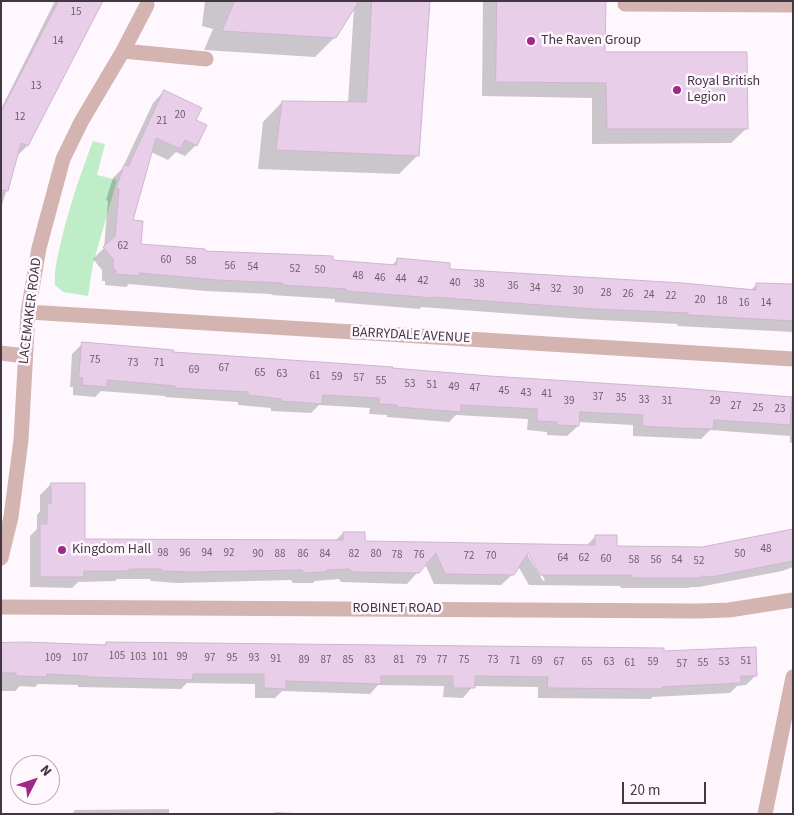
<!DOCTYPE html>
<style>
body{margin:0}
#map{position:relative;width:794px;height:815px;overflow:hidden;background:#fef8fe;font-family:"Source Sans 3",sans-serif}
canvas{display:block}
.frame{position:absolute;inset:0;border:2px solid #423742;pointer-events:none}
.north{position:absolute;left:10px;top:755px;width:50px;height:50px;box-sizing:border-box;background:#fef8fe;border:1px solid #b3abb3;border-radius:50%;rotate:49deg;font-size:14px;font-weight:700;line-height:20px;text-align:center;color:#423742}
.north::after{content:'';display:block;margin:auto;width:18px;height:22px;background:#9d2a86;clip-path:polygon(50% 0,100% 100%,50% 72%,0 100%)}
.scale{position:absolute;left:622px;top:782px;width:84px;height:22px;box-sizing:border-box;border:2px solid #423742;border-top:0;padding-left:6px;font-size:15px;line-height:18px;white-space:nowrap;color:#423742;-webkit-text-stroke:4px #fef8fe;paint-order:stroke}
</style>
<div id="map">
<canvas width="794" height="815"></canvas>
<div class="frame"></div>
<div class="north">N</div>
<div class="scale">20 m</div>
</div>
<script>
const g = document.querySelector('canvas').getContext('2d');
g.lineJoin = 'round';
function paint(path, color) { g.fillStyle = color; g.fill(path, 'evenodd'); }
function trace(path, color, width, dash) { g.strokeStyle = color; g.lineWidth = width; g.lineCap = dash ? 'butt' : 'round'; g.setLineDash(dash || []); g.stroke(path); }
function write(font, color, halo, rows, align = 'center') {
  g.font = font + ' "Source Sans 3",sans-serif'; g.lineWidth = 5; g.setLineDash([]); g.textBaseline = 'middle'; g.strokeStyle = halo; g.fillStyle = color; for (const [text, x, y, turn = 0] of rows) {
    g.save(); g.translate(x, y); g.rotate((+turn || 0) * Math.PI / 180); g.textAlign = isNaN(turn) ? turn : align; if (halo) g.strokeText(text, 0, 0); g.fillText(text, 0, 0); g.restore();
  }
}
paint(new Path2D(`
 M93,141l12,3 -8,31 20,5 -24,84 -5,32 -25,-4 -8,-7c-1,-14 2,-26 5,-39 8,-36 20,-71 33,-105z`), '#beedc8');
paint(new Path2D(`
 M55,1h35l-63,145 -10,10 -16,-8v-39z
 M205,1h224l-11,154 -19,19 -141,-5 5,-47 19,-20 66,1 6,-96 -19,30 -20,20 -111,-7 9,-21 -11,-3z
 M483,1h121v53l143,74 -16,15 -139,1v-46l-110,-2z
 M164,91l31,29 1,25 -11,11 -9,-4 -8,8 -17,-8 -19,69 8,24 64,7 187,14 6,-6 51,10 303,20 6,-6 36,1v47l-116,-6 1,-2 -95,-5 -162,-12 -1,2 -85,-7v-3l-64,-4 1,-1 -67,-3 -76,-7 -3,3 -21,-2v-4h-3v-11l-9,-11 11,-11 4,-47 -2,-1 7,-22 9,-9 31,-66z
 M1,173l10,3 -10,32z
 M82,344l90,9 621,46v43l-3,1v-7l-80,-6 -9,9 -68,-3v-11l-55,-3v4l-11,10 -20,-1v-3l-20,-2 1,-11 -72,-4 -7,7 -62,-5v-2l-18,-1 1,-6 -51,-3 -8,8 -40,-2v-3l-33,-3v-3l-73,-5v-1l-64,-5 -6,6 -22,-2v-8h-3l2,-33z
 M51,484l32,56 252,1 8,-8 21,9 222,4 10,-10 20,12h86l91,-18v37l-11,4 -83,16h-9l-1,1h-68l-1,-2 -91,-1 -11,-19 -5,8 -12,11 -67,-1 -9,-20 -18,20 -66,-2 -2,-3 -24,2 -2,2h-20l-2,-3 -114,3 -26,-2 -1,-2h-33l-2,2 -37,1 -6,6 -42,-1v-51l7,-7v-14l3,-4v-16zM527,554h3l15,26 -2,1z
 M106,643l557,9 93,23 -10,10 -9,1 -7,7 -78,4 -1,2 -113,-1v-11l-65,-1 -10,12 -20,-1 1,-11 -66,-1 -8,9 -88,-3 -7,7h-20v-14l-68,-1 -6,6 -103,-2v-2l-40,-1 -3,3 -15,-1 -5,5h-14v-47l102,2z
 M169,809v4l9,1h-106l3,-4z
 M275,812l42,2h-45z`), '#0003');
const building = new Path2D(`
 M59,1h44l-75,145 -7,-3 -13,48 -7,-1v-78z
 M235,1h124l-23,37 -114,-7z
 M372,1h58l-11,155 -143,-6 6,-49 84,1z
 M497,1h109l-1,51h142l1,77h-141l-1,-46 -110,-1z
 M164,90l38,18 -6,12 11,5 -10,21 -12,-6 -5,9 -24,-11 -23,82 10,1 -2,23 64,5v2l128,5v4l63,5 1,-7 53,5v6l233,14 51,5 22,2v-7l37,1v37l-105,-6v-2l-94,-4 -161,-12v1l-87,-7v-2l-64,-4v-2l-65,-3 -78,-7v3l-24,-2 1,-4h-3v-11l-10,-12 12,-11 4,-47h-3l8,-24 4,1z
 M82,342l92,8 -1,2 220,15 -1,1 98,8 189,12 113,9 -2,28 -76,-5 -1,9 -37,-1 -34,-2 1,-11 -63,-3 -1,14 -23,-1 1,-3 -20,-1v-12l-76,-4v7l-64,-5v-2l-18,-1v-6l-56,-3 -1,9 -41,-3v-2l-33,-4v-3l-73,-4v-2l-68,-6v7l-25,-2 1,-7 -4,-1z
 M51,483h34v56l258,1v-8h22v9l230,4v-10h22v11l85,1 91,-18v32l-82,16 -10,-1v2h-69l-1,-3h-91l-12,-22 -14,22 -69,-1 -9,-21 -17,20 -67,-1 -2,-3 -23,1 -2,2 -21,1 -2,-3 -113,2 -27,-1 -1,-2h-31l-3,2h-43v6h-44v-53h7v-21h4z
 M25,642l81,3v-3l558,6v3l92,-4 1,29h-16v7l-79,4v2l-115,-1 1,-11 -73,-1v12h-22v-12h-72v8l-95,-3v8l-22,-1v-14h-71l-1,6 -104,-3v-1l-41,-2v3l-31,-1v-3h-15v-30z`);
paint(building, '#e9ceea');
trace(building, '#ceb4d0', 1);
trace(new Path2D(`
 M625,4l168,1
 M123,51l83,8
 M28,312l765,47
 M1,353l24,3
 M1,558l10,-41 10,-77 7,-128 11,-64 24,-89 18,-37 42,-71 24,-46
 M1,607l696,4 32,-1 64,-10
 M765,814l28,-137`), '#d4b4b1', 15);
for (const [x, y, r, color] of [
 [531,41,5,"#9d2a86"],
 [677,90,5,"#9d2a86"],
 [62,550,5,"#9d2a86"]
]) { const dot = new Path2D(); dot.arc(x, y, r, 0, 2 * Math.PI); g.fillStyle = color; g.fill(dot); trace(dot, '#fef8fe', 2); }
write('11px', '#6c5d6c', null, [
 ["15",76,13],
 ["14",58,42],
 ["13",36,87],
 ["20",180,116],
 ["12",20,118],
 ["21",162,122],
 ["62",123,247],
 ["60",166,261],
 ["58",191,262],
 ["56",230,267],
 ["54",253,268],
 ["52",295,270],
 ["50",320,271],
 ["48",358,277],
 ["46",380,279],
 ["44",401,280],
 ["42",423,282],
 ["40",455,284],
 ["38",479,285],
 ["36",513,287],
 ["34",535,289],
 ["32",556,290],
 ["30",578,292],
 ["28",606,294],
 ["26",628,295],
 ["24",649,296],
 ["22",671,297],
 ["20",700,301],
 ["18",722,302],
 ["16",744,304],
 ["14",766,304],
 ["75",95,361],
 ["73",133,364],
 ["71",159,364],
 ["67",224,369],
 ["69",194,371],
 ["65",260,374],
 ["63",282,375],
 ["61",315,377],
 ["59",337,378],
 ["57",359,379],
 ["55",381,382],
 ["53",410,385],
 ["51",432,386],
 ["49",454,388],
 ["47",475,389],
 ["45",504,392],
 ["43",526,394],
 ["41",547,395],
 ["37",598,398],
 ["35",621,399],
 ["33",644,401],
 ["39",569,402],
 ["31",667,402],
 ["29",715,402],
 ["27",736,407],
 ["25",758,409],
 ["23",780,410],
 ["48",766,550],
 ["98",163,554],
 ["96",185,554],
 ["94",207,554],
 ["92",229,554],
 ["90",258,555],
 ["88",280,555],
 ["86",303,555],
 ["84",325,555],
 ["82",354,555],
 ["80",376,555],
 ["50",740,555],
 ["78",397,556],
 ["76",419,556],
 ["72",469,557],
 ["70",491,557],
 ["64",563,559],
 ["62",584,559],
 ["60",606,560],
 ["58",634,561],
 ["56",656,561],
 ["54",677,561],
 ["52",699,562],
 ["105",117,657],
 ["103",138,658],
 ["101",160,658],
 ["99",182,658],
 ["109",53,659],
 ["107",80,659],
 ["97",210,659],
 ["95",232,659],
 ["93",254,659],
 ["91",276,660],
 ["89",304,661],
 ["87",326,661],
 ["85",348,661],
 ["83",370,661],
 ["81",399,661],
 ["79",421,661],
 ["77",442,661],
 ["75",464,661],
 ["73",493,661],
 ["71",515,662],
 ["69",537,662],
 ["51",746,662],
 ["67",559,663],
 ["65",587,663],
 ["63",609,663],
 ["59",653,663],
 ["53",724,663],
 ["61",630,664],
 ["55",703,664],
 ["57",682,665]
]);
write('14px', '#423742', '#fef8fe', [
 ["The Raven Group",541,41],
 ["Royal British",687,82],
 ["Legion",687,98],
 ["Kingdom Hall",72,550]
], 'left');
write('14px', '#423742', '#fef8fe', [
 ["LACEMAKER ROAD",31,311,-83],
 ["BARRYDALE AVENUE",411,336,3],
 ["ROBINET ROAD",397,609]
]);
</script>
